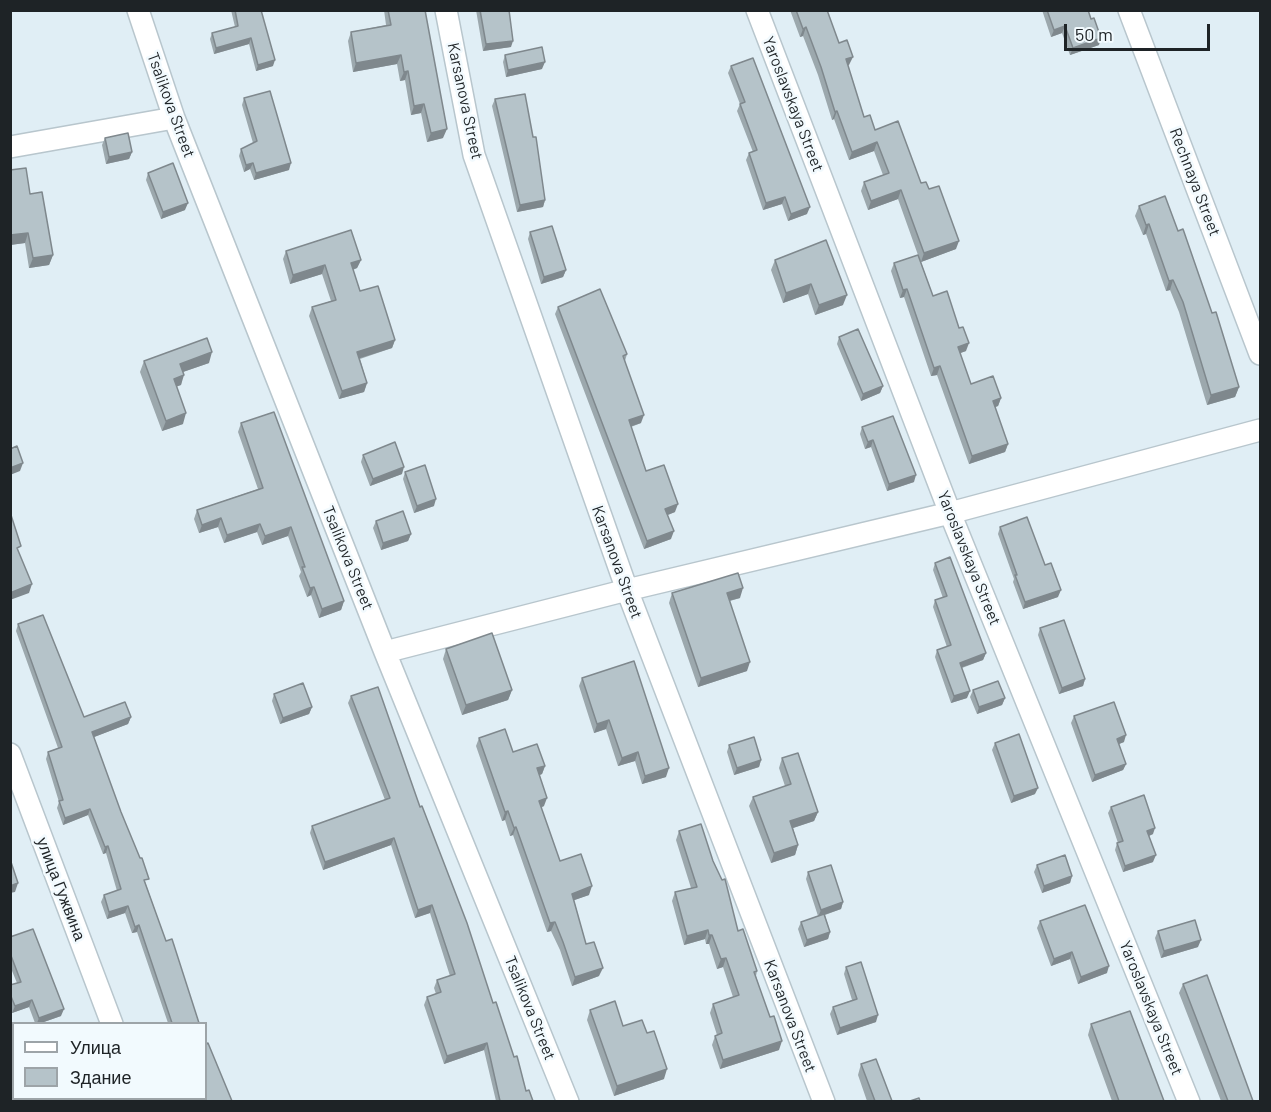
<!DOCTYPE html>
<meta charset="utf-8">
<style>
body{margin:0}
#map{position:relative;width:1271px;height:1112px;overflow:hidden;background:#e0eef5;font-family:Barlow,sans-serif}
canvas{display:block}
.frame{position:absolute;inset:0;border:12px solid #1e2326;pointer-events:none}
.legend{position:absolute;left:12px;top:1022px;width:195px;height:78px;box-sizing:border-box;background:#f2fafe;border:2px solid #9da4a8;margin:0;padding:8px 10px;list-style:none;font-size:18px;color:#1e2326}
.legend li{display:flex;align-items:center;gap:12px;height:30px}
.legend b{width:30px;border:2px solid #9da4a8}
.scale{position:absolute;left:1064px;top:24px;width:146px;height:27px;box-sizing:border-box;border:3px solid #1e2326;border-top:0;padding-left:8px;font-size:18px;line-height:21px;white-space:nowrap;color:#1e2326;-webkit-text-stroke:4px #f2fafe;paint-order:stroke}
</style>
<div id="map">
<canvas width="1271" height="1112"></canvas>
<div class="frame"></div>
<ul class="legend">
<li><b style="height:8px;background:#fff"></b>Улица</li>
<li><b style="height:16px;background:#b5c3c9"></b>Здание</li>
</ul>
<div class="scale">50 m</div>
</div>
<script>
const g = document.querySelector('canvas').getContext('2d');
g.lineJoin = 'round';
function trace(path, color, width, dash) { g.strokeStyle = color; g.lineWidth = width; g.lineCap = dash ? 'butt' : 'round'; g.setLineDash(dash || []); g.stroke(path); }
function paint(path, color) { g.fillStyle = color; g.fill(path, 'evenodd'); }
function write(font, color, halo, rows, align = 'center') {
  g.font = font + ' Barlow,sans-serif'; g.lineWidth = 5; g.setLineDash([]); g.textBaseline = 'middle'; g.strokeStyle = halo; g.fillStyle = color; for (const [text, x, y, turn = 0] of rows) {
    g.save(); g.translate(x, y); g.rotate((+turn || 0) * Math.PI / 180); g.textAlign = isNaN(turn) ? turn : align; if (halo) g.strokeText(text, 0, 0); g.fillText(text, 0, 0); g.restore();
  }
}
const minor = new Path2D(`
 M138,10l36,108 211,534 183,450
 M446,10l28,145 153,435 197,512
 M757,10l193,503 239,589
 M1129,10l131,344
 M10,147l164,-29
 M385,652l242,-62 323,-77 310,-83
 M10,754l102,270
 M141,1098l1,4`);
trace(minor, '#b8c6cd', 24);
trace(minor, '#fff', 21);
paint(new Path2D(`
 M231,10h30l12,56 -17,5 -7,-27 -35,10 -4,-15 2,-6 23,-6z
 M384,10h41l18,128 -16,4 -6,-29 -10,2 -6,-35 -5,1 -3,-17 -44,8 -5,-31 3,-9 35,-7z
 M476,10h33l2,37 -28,4z
 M790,10h37l12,33 10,22h-1l16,52 57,66 8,6 27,60 -35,13 12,34 33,55 -6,2 11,31 30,14 -3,8 -3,1 13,37 -3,8 -36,12 -32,-89 -6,1 -27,-79 -4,1 -9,-27 3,-8 24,-8 -20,-56 -30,11 -7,-19 3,-9 19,-7 -9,-24 -25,9 -15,-41 -2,1 -14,-45 -15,-39 -3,1z
 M1042,10h46l11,35 -29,10 -8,-22 -11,4z
 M505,55l37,14 -36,8 -3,-15z
 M731,66l76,148 -19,7 -6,-17 -19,6 -17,-50 3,-7 4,-1 -16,-41 3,-7 -12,-31z
 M244,98l45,72 -35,10 -4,-11 -6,3 -5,-16 2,-7 12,-6 -11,-38z
 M495,99l50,101 -2,7 -26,5 -25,-106z
 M105,138l27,14 -3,7 -23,5 -4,-19z
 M10,170l20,24 23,61 -4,10 -20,3 -4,-25 -15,2z
 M148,173l37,37 -24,9 -15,-39z
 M1139,206l73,107 27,74 -4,10 -28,8 -28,-93 -9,-22 -4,1 -20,-57 -3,1 -8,-19z
 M530,232l36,38 -3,7 -22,7 -13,-45z
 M286,251l75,9 -4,8 -4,2 7,21 35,49 -3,8 -32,11 7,24 -3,9 -25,7 -30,-83 3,-9 19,-6 -9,-27 -32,10 -7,-25z
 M775,260l68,45 -28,10 -7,-21 -25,9 -12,-33z
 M558,307l69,47 -2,7 16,62 -10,4 15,44 29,41 -7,3 3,24 -27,10 -89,-235z
 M839,337l44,49 -3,7 -19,8 -24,-57z
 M144,361l65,2 -26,9 -2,13 -5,1 7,38 -21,7 -22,-59z
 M241,423l103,178 -3,9 -22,8 -8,-23 -4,2 -8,-21 2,-4 -13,-36 -26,9 -5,-13 -33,11 -6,-16 -19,6 -5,-14 3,-9 61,-21 -20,-57z
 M862,427l52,55 -27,9 -16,-44 -6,2 -5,-15z
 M363,455l39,19 -32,12 -9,-24z
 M405,472l29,34 -20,7 -11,-34z
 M376,521l35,13 -3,7 -27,9 -8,-22z
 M1000,527l45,38 13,32 -35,12 -10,-27 1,-3 -16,-45z
 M935,563l51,90 -3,7 -21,8 5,30 -16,5 -16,-46 2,-7 10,-3 -14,-40 2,-7 8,-2 -10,-28z
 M672,593l68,5 -10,3 17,70 -49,16 -29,-84z
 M18,624l66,93h47l-3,7 -34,13 72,204 33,82h-31l-31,-91 -5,1 -7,-20 -18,6 -6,-17 3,-7 13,-4 -11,-38 -3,1 -15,-39 -25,10 -6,-17 2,-6 -13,-43 2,-7 10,-4 -42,-117z
 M1040,628l45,51 -2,7 -24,8 -21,-59z
 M446,649l66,41 -4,10 -46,15 -19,-56z
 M582,678l84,99 -24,7 -7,-23 -17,5 -12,-37 -12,4 -15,-47z
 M973,690l32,8 -3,7 -25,9 -7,-17z
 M274,694l38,13 -3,7 -29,10 -8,-23z
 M351,696l69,111 106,284 7,10h-37l-12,-51 -40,14 -20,-59 3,-8 9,-3 -2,-6 3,-8 13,-4 -20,-63 -15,5 -24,-73 -68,25 -13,-37 2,-7 73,-26 -37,-97z
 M1074,716l50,26 -5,2 7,20 -3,6 -31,12 -21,-59z
 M479,738l66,28 -3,8 -2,1 4,31 -3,2 19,53 29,34 -15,5 12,44 13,32 -27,10 -12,-36 -9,-19 -4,1 -34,-97 -3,1 -5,-16 -3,1 -26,-75z
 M995,743l40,51 -24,9 -19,-53z
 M729,745l32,15 -2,7 -25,8 -7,-23z
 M782,758l36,54 -4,9 -21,7 5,17 -3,10 -24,8 -22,-57 4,-9 32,-11 -6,-18z
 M1111,807l42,27 -4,2 4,26 -30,10 -8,-22 2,-7h1l-10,-30z
 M679,831l34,30 25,70 19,40 -1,5 23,74 -59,19 -8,-24 3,-9 2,-1 -7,-22 3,-9 20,-7 -10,-30 -6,2 -8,-25h-3l-1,-5 -21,6 -12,-44 3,-9 16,-4 -15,-48z
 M1037,865l35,11 -2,7 -28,10 -8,-21z
 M808,872l35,30 -2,7 -16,6 5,17 -2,7 -24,8 -6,-18 3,-7 17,-6 -12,-37z
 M1040,921l67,52 -29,11 -8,-25 -19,7 -14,-38z
 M1158,931l40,16 -37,11 -6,-20z
 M10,937l51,79 -20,7h-6l-6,-16 -17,6 -2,-5v-23l7,-2 -7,-17z
 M846,967l30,55 -39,13 -7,-21 3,-7 19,-7 -8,-26z
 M1183,984l70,117h-32l-42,-108z
 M590,1010l33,16 24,7 17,46 -50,17 -27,-76z
 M1091,1024l73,77h-52l-24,-66z
 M861,1064l31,37h-25l-9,-26z
 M196,1098h10l26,3h-35z`), '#9ca8ad');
paint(new Path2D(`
 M1065,26l-3,7 -11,4 3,-7z
 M806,27l-3,9 -3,1 3,-8z
 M251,38l-2,6 -35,10 2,-6z
 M1101,38l-2,7 -29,10 3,-7z
 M513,41l-2,6 -28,4 3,-7z
 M401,55l-4,9 -44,8 3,-9z
 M853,57l-4,8 -6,2 3,-8z
 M275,60l-2,6 -17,5 2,-6z
 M545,62l-3,7 -36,8 2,-7z
 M408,71l-3,9 -5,1 4,-9z
 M424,104l-3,9 -10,2 3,-9z
 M837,111l-3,8 -2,1 3,-8z
 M447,129l-4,9 -16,4 4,-9z
 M877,142l-3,9 -25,9 3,-8z
 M132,152l-3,7 -23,5 3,-7z
 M253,163l-3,6 -6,3 2,-7z
 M291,163l-2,7 -35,10 2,-7z
 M901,190l-3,9 -30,11 3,-9z
 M785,197l-3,7 -19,6 3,-7z
 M545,200l-2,7 -26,5 3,-7z
 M188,203l-3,7 -24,9 2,-7z
 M810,207l-3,7 -19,7 3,-7z
 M1149,224l-3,10 -3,1 3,-10z
 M28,233l-3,10 -15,2v-10z
 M959,241l-3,8 -35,13 3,-9z
 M53,255l-4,10 -20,3 4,-10z
 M361,260l-4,8 -9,3 3,-8z
 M325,265l-3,9 -32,10 3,-9z
 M566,270l-3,7 -22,7 3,-7z
 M1173,280l-3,10 -4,1 3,-10z
 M811,284l-3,10 -25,9 3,-10z
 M907,289l-3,8 -4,1 3,-8z
 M847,295l-4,10 -28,10 4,-10z
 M395,340l-3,8 -38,12 3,-8z
 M969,343l-3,8 -11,4 3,-8z
 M212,352l-3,11 -32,11 3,-10z
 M940,366l-3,9 -6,1 3,-8z
 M184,375l-3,10 -11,4 4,-10z
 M367,383l-3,9 -25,7 3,-8z
 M883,386l-3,7 -19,8 2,-7z
 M1239,387l-4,10 -28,8 4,-10z
 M1001,398l-3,8 -8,3 3,-8z
 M186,413l-3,11 -21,7 4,-10z
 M644,415l-3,8 -15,5 3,-8z
 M873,440l-2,7 -6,2 3,-7z
 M1008,444l-3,8 -36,12 3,-8z
 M23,463l-3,8 -10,4v-7z
 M404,467l-2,7 -32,12 3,-7z
 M916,475l-2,7 -27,9 2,-7z
 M436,499l-2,7 -20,7 3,-7z
 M678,504l-3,8 -13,5 3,-8z
 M221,518l-3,9 -19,6 3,-8z
 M260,524l-3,8 -33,11 3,-8z
 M291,527l-3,9 -26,9 3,-9z
 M674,531l-3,8 -27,10 3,-8z
 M411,534l-3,7 -27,9 2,-7z
 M32,584l-3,9 -19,7v-7z
 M314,587l-3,8 -4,2 3,-9z
 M743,588l-3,10 -16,4 3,-9z
 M1061,590l-3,7 -35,12 2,-7z
 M344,601l-3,9 -22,8 3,-9z
 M986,653l-3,7 -26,9 3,-6z
 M750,662l-3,9 -49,16 3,-9z
 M1085,679l-2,7 -24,8 3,-6z
 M512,690l-4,10 -46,15 4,-10z
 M970,691l-3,7 -16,5 3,-7z
 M1005,698l-3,7 -25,9 2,-7z
 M312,707l-3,7 -29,10 3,-6z
 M131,717l-3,7 -39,15 3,-7z
 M609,720l-3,9 -12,4 3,-9z
 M1126,735l-2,7 -10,4 3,-7z
 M638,752l-3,9 -17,5 4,-8z
 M761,760l-2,7 -25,8 3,-7z
 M1126,764l-3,6 -31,12 3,-7z
 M545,766l-3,8 -8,3 3,-9z
 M669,768l-3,9 -24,7 3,-8z
 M1038,788l-3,6 -24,9 3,-7z
 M547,798l-3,8 -9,3 4,-8z
 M90,809l-2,6 -25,10 2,-7z
 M508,811l-3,9 -3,1 3,-9z
 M818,812l-4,9 -27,9 3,-9z
 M516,827l-3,8 -3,1 4,-8z
 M1155,828l-2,6 -9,4 3,-7z
 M394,838l-3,7 -68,25 2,-8z
 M798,845l-3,10 -24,8 3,-10z
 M108,846l-2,7 -3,1 2,-7z
 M1156,855l-3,7 -30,10 2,-6z
 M1072,876l-2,7 -28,10 2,-7z
 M18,883l-3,9 -5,1v-7z
 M592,886l-3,9 -20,7 3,-8z
 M843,902l-2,7 -23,8 3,-7z
 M432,905l-2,8 -15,5 3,-8z
 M128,906l-3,7 -18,6 2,-7z
 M555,922l-4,9 -4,1 3,-9z
 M139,925l-2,7 -5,1 3,-6z
 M708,930l-3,9 -21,6 3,-9z
 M830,932l-2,7 -24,8 3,-7z
 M709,935h3l-3,9h-3z
 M1201,940l-3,7 -37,11 3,-7z
 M1072,952l-2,7 -19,7 3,-7z
 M726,958l-3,9 -6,2 4,-10z
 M1109,966l-2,7 -29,11 3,-7z
 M603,968l-4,8 -27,10 3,-9z
 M32,1000l-3,7 -17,6 3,-7z
 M64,1009l-3,7 -20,7h-4l2,-5z
 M878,1015l-2,7 -39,13 3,-7z
 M782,1041l-3,9 -59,19 3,-9z
 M487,1043l-3,7 -40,14 3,-8z
 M667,1069l-3,10 -50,17 3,-10z
 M182,1098h11l-8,3h-4z`), '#7f888d');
const building = new Path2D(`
 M235,10h26l14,50 -17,5 -7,-27 -35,10 -4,-15 26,-7z
 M388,10h37l22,119 -16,4 -7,-29 -10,2 -6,-35 -4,1 -3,-17 -45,8 -5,-31 40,-7z
 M480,10h29l4,31 -27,3z
 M796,10h31l12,33 8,-3 6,17 -7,2 18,58 6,-2 5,15 23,-9 23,62 5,-1 3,7 10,-3 20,55 -35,12 -23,-63 -30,11 -7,-19 25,-9 -12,-31 -25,10 -15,-41 -2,1 -14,-45 -15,-40 -3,2z
 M1047,10h41l3,9 3,-1 7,20 -28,10 -8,-22 -11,4z
 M542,47l3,15 -37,8 -3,-15z
 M753,58l57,149 -19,7 -6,-17 -19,6 -17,-50 8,-3 -17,-46 5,-2 -14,-36z
 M270,91l21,72 -35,10 -3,-10 -7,2 -5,-16 16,-8 -13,-43z
 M525,94l8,43h3l9,63 -25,5 -25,-106z
 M128,133l4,19 -23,5 -4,-19z
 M173,163l15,40 -25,9 -15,-39z
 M26,168l4,26 12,-2 11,63 -20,3 -5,-25 -18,2v-65z
 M1165,196l13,35 5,-2 29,84 4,-1 23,75 -28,8 -28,-93 -10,-22 -4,1 -20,-57 -3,1 -7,-19z
 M552,226l14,44 -22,7 -14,-45z
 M351,230l10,30 -10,3 9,28 18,-5 17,54 -38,12 10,31 -25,8 -30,-84 24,-7 -11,-35 -32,10 -7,-24z
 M826,240l21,55 -28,10 -8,-21 -25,9 -11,-33z
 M918,255l15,41 14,-5 12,37 4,-1 6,16 -11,4 13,37 22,-8 8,22 -8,3 15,43 -36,12 -32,-90 -6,2 -27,-79 -4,1 -9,-27z
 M600,289l27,65 -4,2 21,59 -15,5 17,51 18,-6 14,39 -13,5 9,22 -27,10 -89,-234z
 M858,329l25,57 -20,8 -24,-57z
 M207,338l5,14 -32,12 4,11 -10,4 12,34 -20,8 -22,-60z
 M274,412l70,189 -22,8 -8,-22 -4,1 -8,-21h3l-14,-40 -26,9 -5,-12 -33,11 -6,-17 -19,7 -5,-15 66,-22 -22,-65z
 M893,416l23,59 -27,9 -16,-44 -5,2 -6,-15z
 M395,442l9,25 -31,12 -10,-24z
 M17,446l6,17 -13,5v-19z
 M425,465l11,34 -19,7 -12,-34z
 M403,511l8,23 -28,9 -7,-22z
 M10,512l11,34 -4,2 15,36 -22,9z
 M1027,517l18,48 6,-2 10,27 -36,12 -10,-27h2l-17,-48z
 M950,557l36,96 -26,10 10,28 -16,5 -17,-46 14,-5 -16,-45 12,-4 -12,-33z
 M738,573l5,15 -16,5 23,69 -49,16 -29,-85z
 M43,615l41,102 41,-15 6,15 -39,15 29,80 19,46h2l7,21 -5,1 22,61 6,-2 27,84h-29h2l-33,-98 -4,2 -7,-21 -19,6 -5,-17 17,-6 -13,-43 -3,1 -15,-38 -25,9 -6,-17 4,-1 -15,-48 14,-5 -44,-123z
 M1064,620l21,59 -23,9 -22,-60z
 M492,633l20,57 -46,15 -20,-56z
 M634,661l35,107 -24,8 -7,-24 -16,6 -13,-38 -12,4 -15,-46z
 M998,681l7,17 -26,9 -6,-17z
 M303,683l9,24 -29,11 -9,-24z
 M378,687l42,120 2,-1 45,117 26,80 3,-1 18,55 3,-1 9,35 3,-1 4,11h-33l-13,-58 -40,13 -20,-59 14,-5 -4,-12 18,-6 -23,-69 -14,5 -24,-72 -69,24 -13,-36 78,-28 -39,-102z
 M1114,702l12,33 -9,4 9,25 -31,11 -21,-59z
 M505,729l8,23 24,-8 8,22 -8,2 10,30 -8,3 21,60 21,-7 11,32 -20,8 14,50 8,-2 9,26 -28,9 -12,-35 -8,-20 -5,1 -34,-96 -2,1 -6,-17 -3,1 -26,-74z
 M1019,734l19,54 -24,8 -19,-53z
 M754,737l7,23 -24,8 -8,-23z
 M798,753l20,59 -28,9 8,24 -24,8 -21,-56 38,-13 -9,-26z
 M1144,795l11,33 -8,3 9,24 -31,11 -8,-23 6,-2 -12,-34z
 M701,824l12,37 9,19 3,-1 13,52 5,-2 14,42 -3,1 16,45 4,-1 8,25 -59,19 -8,-24 7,-3 -9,-29 26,-9 -13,-37 -5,1 -9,-24h-3l-1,-5 -21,6 -12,-44 22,-5 -18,-56z
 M1065,855l7,21 -28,10 -7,-21z
 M10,859l8,24 -8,3z
 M831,865l12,37 -22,8 -13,-38z
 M1085,905l24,61 -28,11 -9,-25 -18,7 -14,-38z
 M824,914l6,18 -23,8 -6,-18z
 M1195,920l6,20 -37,11 -6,-20z
 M33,929l31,80 -25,9 -7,-18 -17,6 -5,-12v-9l11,-3 -11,-29v-16z
 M861,962l17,53 -38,13 -7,-21 24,-8 -11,-32z
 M1207,975l46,126h-25l-45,-117z
 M615,1001l8,25 19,-6 5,13 7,-2 13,38 -50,17 -27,-76z
 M1130,1011l34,90h-45l-28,-77z
 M206,1044l2,-1 24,58h-29l-2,-3h5v-55z
 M876,1059l16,42h-17l-14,-37z
 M100,1098h3l1,3h-13z
 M919,1098l1,3h-10z`);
paint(building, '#b5c3c9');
trace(building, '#7f888d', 1.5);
write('16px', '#1e2326', '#f2fafe', [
 ["Karsanova Street",465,101,78],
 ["Yaroslavskaya Street",793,104,69],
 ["Tsalikova Street",171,105,70],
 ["Rechnaya Street",1195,182,69],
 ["Tsalikova Street",348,558,68],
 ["Yaroslavskaya Street",969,558,68],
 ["Karsanova Street",617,562,70],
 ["улица Гужвина",61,889,69],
 ["Tsalikova Street",530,1008,68],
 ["Yaroslavskaya Street",1151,1008,68],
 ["Karsanova Street",790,1016,69]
]);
</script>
